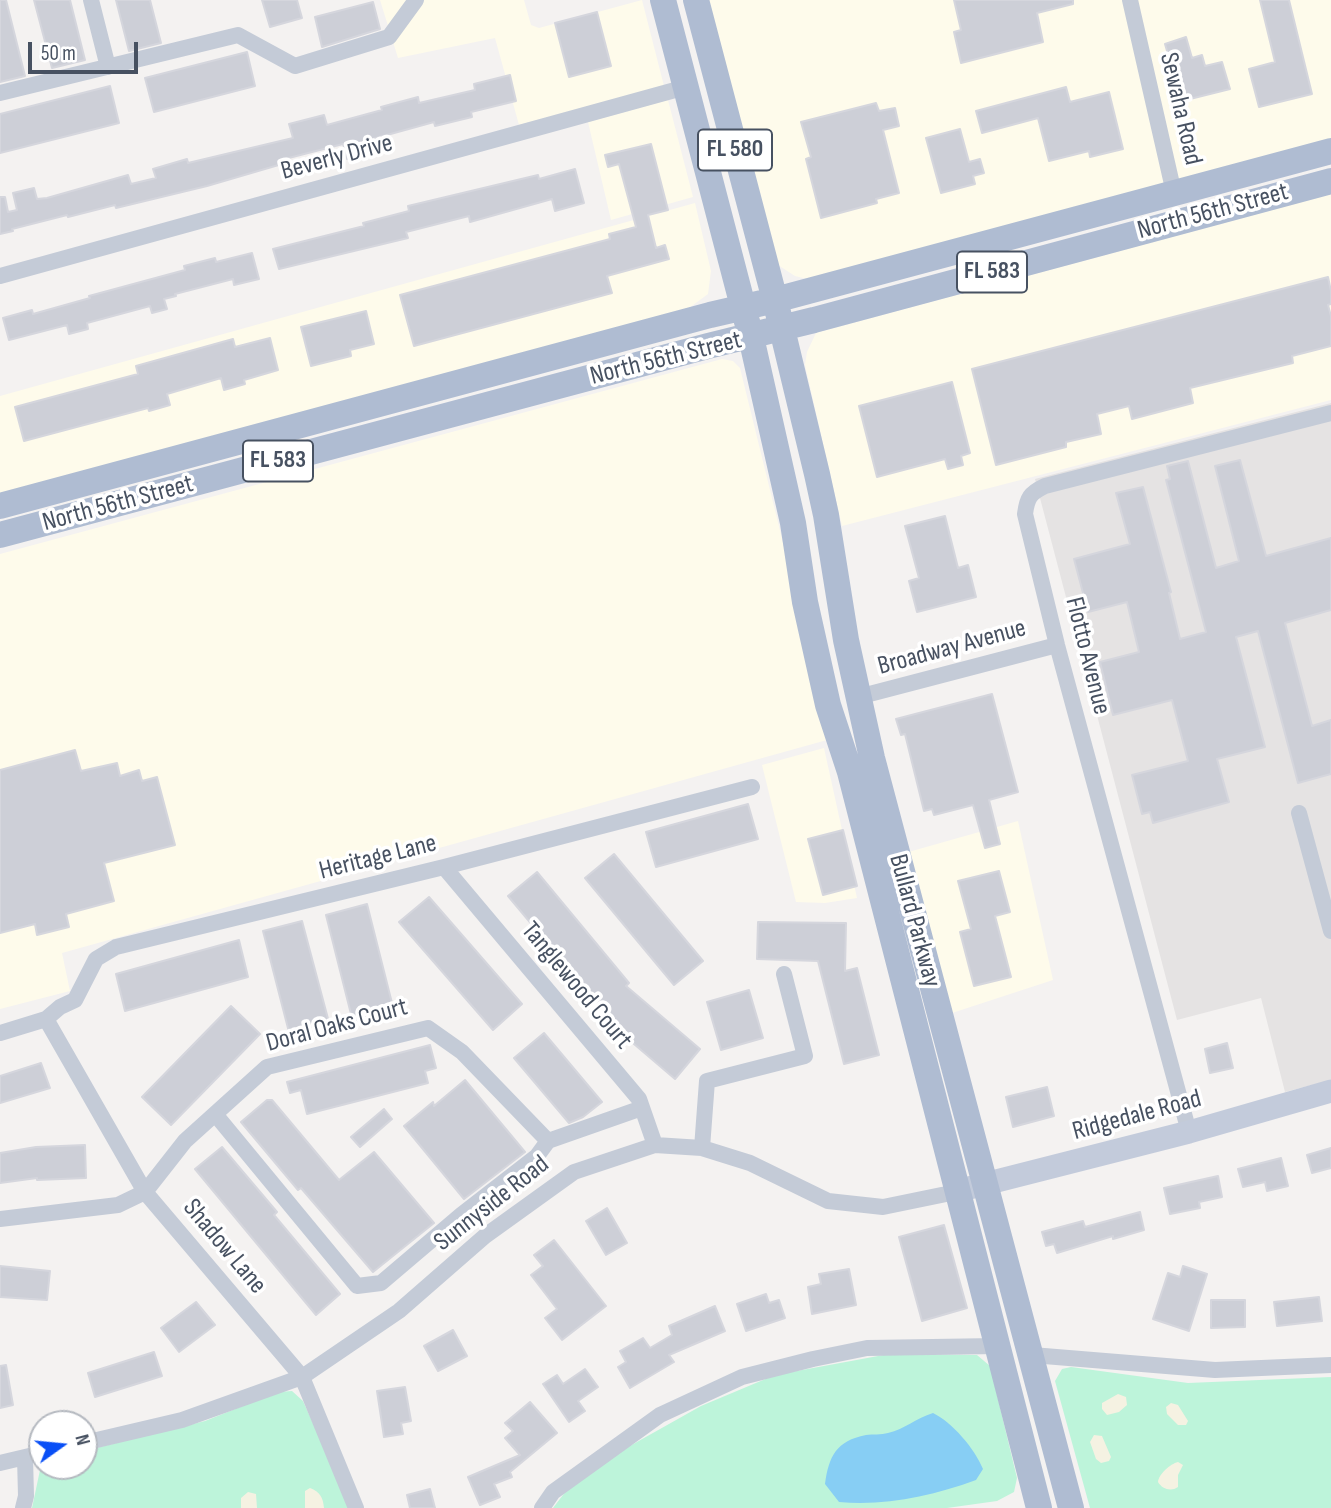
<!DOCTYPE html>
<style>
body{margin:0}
#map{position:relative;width:1331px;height:1508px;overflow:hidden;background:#f4f2f1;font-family:"Sofia Sans Condensed",sans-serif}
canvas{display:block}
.north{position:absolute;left:28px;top:1410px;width:70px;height:70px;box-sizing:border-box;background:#fff;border:2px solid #b5b9c0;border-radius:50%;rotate:75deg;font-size:19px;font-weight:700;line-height:28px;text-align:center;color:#475161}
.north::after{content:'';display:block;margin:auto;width:24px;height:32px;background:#094ff6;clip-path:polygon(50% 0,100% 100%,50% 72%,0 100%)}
.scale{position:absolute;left:28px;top:42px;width:110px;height:32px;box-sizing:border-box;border:4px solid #475161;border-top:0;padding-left:9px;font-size:21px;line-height:24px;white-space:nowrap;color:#475161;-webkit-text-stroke:5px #fff;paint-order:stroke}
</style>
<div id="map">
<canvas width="1331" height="1508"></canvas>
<div class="north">N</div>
<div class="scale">50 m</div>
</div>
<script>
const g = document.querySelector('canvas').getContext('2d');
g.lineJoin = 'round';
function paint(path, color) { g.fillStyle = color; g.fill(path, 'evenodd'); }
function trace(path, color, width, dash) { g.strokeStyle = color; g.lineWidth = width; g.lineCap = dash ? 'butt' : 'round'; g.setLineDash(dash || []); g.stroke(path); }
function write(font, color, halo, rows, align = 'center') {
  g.font = font + ' "Sofia Sans Condensed",sans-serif'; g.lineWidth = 7; g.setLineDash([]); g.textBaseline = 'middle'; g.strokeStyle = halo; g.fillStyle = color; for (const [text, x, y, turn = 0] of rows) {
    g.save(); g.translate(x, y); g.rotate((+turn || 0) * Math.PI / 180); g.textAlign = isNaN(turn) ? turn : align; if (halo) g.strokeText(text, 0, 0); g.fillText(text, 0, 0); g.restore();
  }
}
paint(new Path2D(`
 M380,0h144l7,25 8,3 103,-28 22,86 -145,39 -24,-87 -97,20z
 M709,0h622v139l-524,140 -12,-3 -17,-11z
 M668,100l25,97 -82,23 -23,-98 -65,18z
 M1331,194v206l-489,126 -37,-161 2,-13 9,-19z
 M695,203l16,68 -3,23 -19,14 -689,188v-100z
 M722,359l11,2 7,7 45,183 42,189 -765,213 8,38 -70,18v-455z
 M824,748l33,150 -32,5 -29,-1 -34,-137z
 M1018,821l35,159 -104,34 -44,-161z`), '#fefbeb');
paint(new Path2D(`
 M1331,403v677l-46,12 -24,-94 -84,22 -142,-541z`), '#e5e3e3');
paint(new Path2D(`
 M889,1354l88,1 13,11 27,112 -3,14 -17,9 -50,7h-394l13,-17 62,-44 73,-41 74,-31z
 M1071,1367l117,16 143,-6v131h-241l-35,-127 7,-12z
 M292,1391l11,10 48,107h-319l8,-38 3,-4h41v-15l121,-30 73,-29z`), '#bdf4da');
paint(new Path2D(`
 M1118,1394l8,3 1,8 -8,7 -12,3 -5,-6v-6z
 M1171,1403l7,2 10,16 -2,4h-8l-11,-11 -1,-7z
 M1094,1435l8,1 9,21 -2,4 -8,2 -5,-4 -6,-17z
 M1178,1462l5,3 -5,10v12c-7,5 -16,2 -20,-5 1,-8 12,-18 20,-20z
 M310,1488c10,4 13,9 14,20h-19v-17z
 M248,1492l8,2 1,14h-16v-10z`), '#f5f2e2');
paint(new Path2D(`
 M933,1413c19,9 42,36 50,56l-7,11c-44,16 -89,26 -137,22l-14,-18c4,-28 11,-43 41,-49 7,-1 15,0 22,-2 17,-4 28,-15 45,-20z`), '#87cef4');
const building = new Path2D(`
 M0,0h6l19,76 -25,6z
 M34,0h36l15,60 -33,8z
 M116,0h34l11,43 -32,8z
 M262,0h35l5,18 -32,9z
 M954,0h119v4l-36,9 6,29 -82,21 -7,-31 7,-2z
 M1260,0h29l23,94 -53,13 -10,-38 26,-7z
 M373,2l7,27 -58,18 -7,-30z
 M597,12l14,54 -42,11 -14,-54z
 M1186,37l6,21 10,-3 3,11 17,-4 8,27 -52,13 -7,-26 3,-1 -9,-31z
 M247,52l8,34 -101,26 -9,-34z
 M510,75l6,26 -45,11 1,5 -37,9 -1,-4 -76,21 3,12 -14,4 -4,-15 -62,16 1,4 -75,22 -91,22 -1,-3 -47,12 -1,-2 -55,14 1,2 -13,3v-37h5l3,15 9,-2 -4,-17 21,-5 3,11 10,-1 81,-23 3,9 25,-6 -3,-9 34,-10 1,4 105,-25 -4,-14 35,-9 3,10 55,-15 -1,-3 37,-10 1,6 56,-13 -1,-6z
 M110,86l9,37 -119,30v-39z
 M1066,87l4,15 39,-10 14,57 -33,8 -1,-6 -40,10 -11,-43 -56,15 -6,-22z
 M876,103l3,8 16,-3 4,18 -16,4 16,63 -23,6 1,4 -56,15 -15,-59 5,-2 -10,-35z
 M960,129l9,33 11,-3 4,14 -11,3 2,8 -34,9 -15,-55z
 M651,144l17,66 -20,5 8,33 9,-3 4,14 -62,17 5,17 -198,53 -14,-51 210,-56 -1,-5 27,-7 -17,-63 -11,3 -3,-12z
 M575,169l9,34 -29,8 -3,-12 -82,23 -1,-6 -63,16 2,6 -129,31 -6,-20 91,-23 -1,-3 46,-12 -1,-5 130,-31 1,4z
 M252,253l7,26 -25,6 -1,-6 -58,15 1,2 -12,3 3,10 -15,4 -2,-7 -63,17 1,6 -19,5 -2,-9 -58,15 -6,-22 29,-8 1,4 57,-16 -1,-2 96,-26 -1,-4 31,-8 1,4z
 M1328,277l3,14v13l-3,1 3,11v30l-39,10 1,7 -103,25 3,15 -61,16 -3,-13 -32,8 4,20 -35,8v5l-70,18 -24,-96z
 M366,311l8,33 -24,6 1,6 -40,10 -10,-39z
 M270,338l8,32 -34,10 1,4 -21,6 -3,-12 -54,16 3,11 -21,6 -1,-3 -124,33 -9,-34 123,-33 -2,-8 97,-27 2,8z
 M952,382l18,71 -9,3 2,9 -15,4 -3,-10 -68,18 -18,-71z
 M1240,460l26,96 65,-18v72l-46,13 27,103 19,-6v54l-33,9 -40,-152 -22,6 29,110 -48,12 12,43 -76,21 -3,-11 -8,2 -10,-39 56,-14 -16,-61 -59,15 -13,-53 39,-10 -12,-50 -39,10 -14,-53 56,-15 -14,-51 27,-6 28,105 -2,1 11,46 26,-7 -40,-152 4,-1 -3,-13 21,-5 28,107 23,-7 -24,-95z
 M945,516l13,52 10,-3 8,32 -59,15 -8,-31 10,-3 -14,-52z
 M992,694l26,98 -29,8 11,44 -15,4 -12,-43 -39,10 -2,-6 -8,2 -19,-77 -4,1 -5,-16z
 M75,750l6,21 36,-8 3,13 19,-6 3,11 15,-4 18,68 -71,18 10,38 -48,13 3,13 -32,8 -2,-11 -35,9v-163z
 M748,804l10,35 -102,28 -10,-35z
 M843,830l14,56 -34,9 -15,-56z
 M614,854l89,107 -29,24 -89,-107z
 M999,871l11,41 -15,4 16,61 -37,9 -14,-54 11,-3 -13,-48z
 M537,872l92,111 -3,3 74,63 -25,30 -68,-58 3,-3 -102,-122z
 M429,897l93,107 -29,26 -94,-108z
 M367,904l27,107 -41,11 -27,-107z
 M302,921l29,109 -40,10 -28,-109z
 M758,922l88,1 -1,48 12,-3 22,87 -35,9 -26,-103 -61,-2z
 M239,940l9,37 -123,34 -9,-37z
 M749,990l14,48 -42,12 -14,-48z
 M231,1006l29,28 -89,91 -29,-28z
 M544,1033l58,69 -19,15 -14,6 -55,-65z
 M1227,1043l6,25 -23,5 -5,-24z
 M430,1045l6,23 -11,3 3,12 -121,31 -6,-24 -11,3 -3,-11z
 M41,1063l9,25 -50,15v-27z
 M465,1080l60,72 -61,47 -60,-73 29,-24 1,4z
 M1047,1087l7,29 -41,11 -7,-30z
 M267,1100h5l67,80 35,-28 60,71 -61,49 -72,-84 -3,2 -57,-68z
 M384,1109l8,10 -32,28 -9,-10z
 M85,1145l1,33 -49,2v-2l-37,5v-30l36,-6z
 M222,1147l55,65 -3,3 66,79 -24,21 -121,-146z
 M1331,1148v20l-19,5 -5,-18z
 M1281,1158l7,28 -21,5 -2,-9 -22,5 -5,-18z
 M1218,1176l4,21 -23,5 1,6 -30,6 -6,-26z
 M607,1208l20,35 -21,12 -20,-34z
 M1140,1212l4,18 -31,9v-3l-56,17 -3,-9 -8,2 -4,-14 41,-11 2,6z
 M944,1225l23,83 -45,13 -23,-84z
 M554,1240l52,66 -44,34 -17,-22 12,-9 -26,-34 12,-9 -9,-11z
 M0,1266l50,5 -3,29 -47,-3z
 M1183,1266l24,8 -18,57 -36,-12 15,-46 12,4z
 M849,1269l7,36 -44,9 -4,-27 13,-3 -2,-10z
 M766,1294l3,9 10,-3 6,18 -39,13 -9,-27z
 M1319,1297l3,24 -45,5 -3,-24z
 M1211,1300h34v27l-34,1z
 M196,1302l19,23 -36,27 -18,-24z
 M715,1306l10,25 -56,24 5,7 -44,26 -12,-21 8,-5 -6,-11 23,-13 7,10 22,-13 -3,-9z
 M453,1330l14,26 -29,15 -14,-25z
 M154,1352l8,24 -67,21 -7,-24z
 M6,1365l7,40 -13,3v-42z
 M585,1369l13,18 -20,14 7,10 -16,11 -26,-38 14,-9 6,9z
 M405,1387l6,34 -10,2 2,11 -19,3 -7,-46z
 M530,1402l27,31 -47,39 2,5 -18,7 6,13 -20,8 -12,-28 52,-22 -15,-17 8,-7 -8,-8z
 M430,1489l5,19h-25l-3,-13z`);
paint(building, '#cdcfd7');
trace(building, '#d5d6dd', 2);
trace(new Path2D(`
 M91,0l17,67
 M1130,0l44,193
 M0,93l238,-58 57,31 94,-29 27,-37
 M0,276l686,-189
 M858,697l199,-52
 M1299,813l32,118
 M444,867l195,232 16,46
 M46,1019l99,173 157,185 54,131
 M0,1033l46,-14 14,-12 15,-7 21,-41 20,-12 328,-80 308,-80
 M215,1114l142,172 24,-3 80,-68 76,-59 11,-15 94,-33
 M1189,1132l-132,-487 -32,-131c2,-16 5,-21 20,-28l286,-73
 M702,1148l5,-67 98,-25 -21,-82
 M0,1219l118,-14 27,-13 40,-51 82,-74 161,-39 34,24 86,89
 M1032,1355l183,15 116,-5
 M84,1443l98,-23 120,-43 97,-66 86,-75 89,-64 81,-27 47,3 48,15 78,38 55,6 73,-15
 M0,1463l42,-10
 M23,1508l3,-12 -1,-39
 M542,1508l11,-16 107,-77 82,-38 71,-18 54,-11 130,-2`), '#c4cbd7', 16);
trace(new Path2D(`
 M969,1188l220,-56 142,-41`), '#c3cbdb', 23);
trace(new Path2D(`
 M663,0l88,337 42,186 12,79 23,103 22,67 189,736
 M696,0l79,300 42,174 9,41 20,125 26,118 199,750
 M0,506l710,-191 65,-15 556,-149
 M0,535l708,-189 106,-26 517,-139`), '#afbcd2', 26);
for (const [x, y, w] of [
 [735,150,74],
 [992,272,70],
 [278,461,70]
]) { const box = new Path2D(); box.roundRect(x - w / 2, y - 20.5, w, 41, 5); g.fillStyle = '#fff'; g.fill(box); trace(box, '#475161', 2); }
write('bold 24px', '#475161', null, [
 ["FL 580",735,150],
 ["FL 583",992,272],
 ["FL 583",278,461]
]);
write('26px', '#475161', '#fff', [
 ["Sewaha Road",1180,109,77],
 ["Beverly Drive",337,158,-15],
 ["North 56th Street",1213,212,-15],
 ["North 56th Street",666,359,-14],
 ["North 56th Street",118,504,-15],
 ["Broadway Avenue",952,648,-15],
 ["Flotto Avenue",1087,656,76],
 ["Heritage Lane",378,858,-14],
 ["Bullard Parkway",914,921,75],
 ["Tanglewood Court",576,986,50],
 ["Doral Oaks Court",337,1026,-15],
 ["Ridgedale Road",1137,1116,-15],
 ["Sunnyside Road",492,1204,-38],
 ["Shadow Lane",224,1247,50]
]);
</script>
